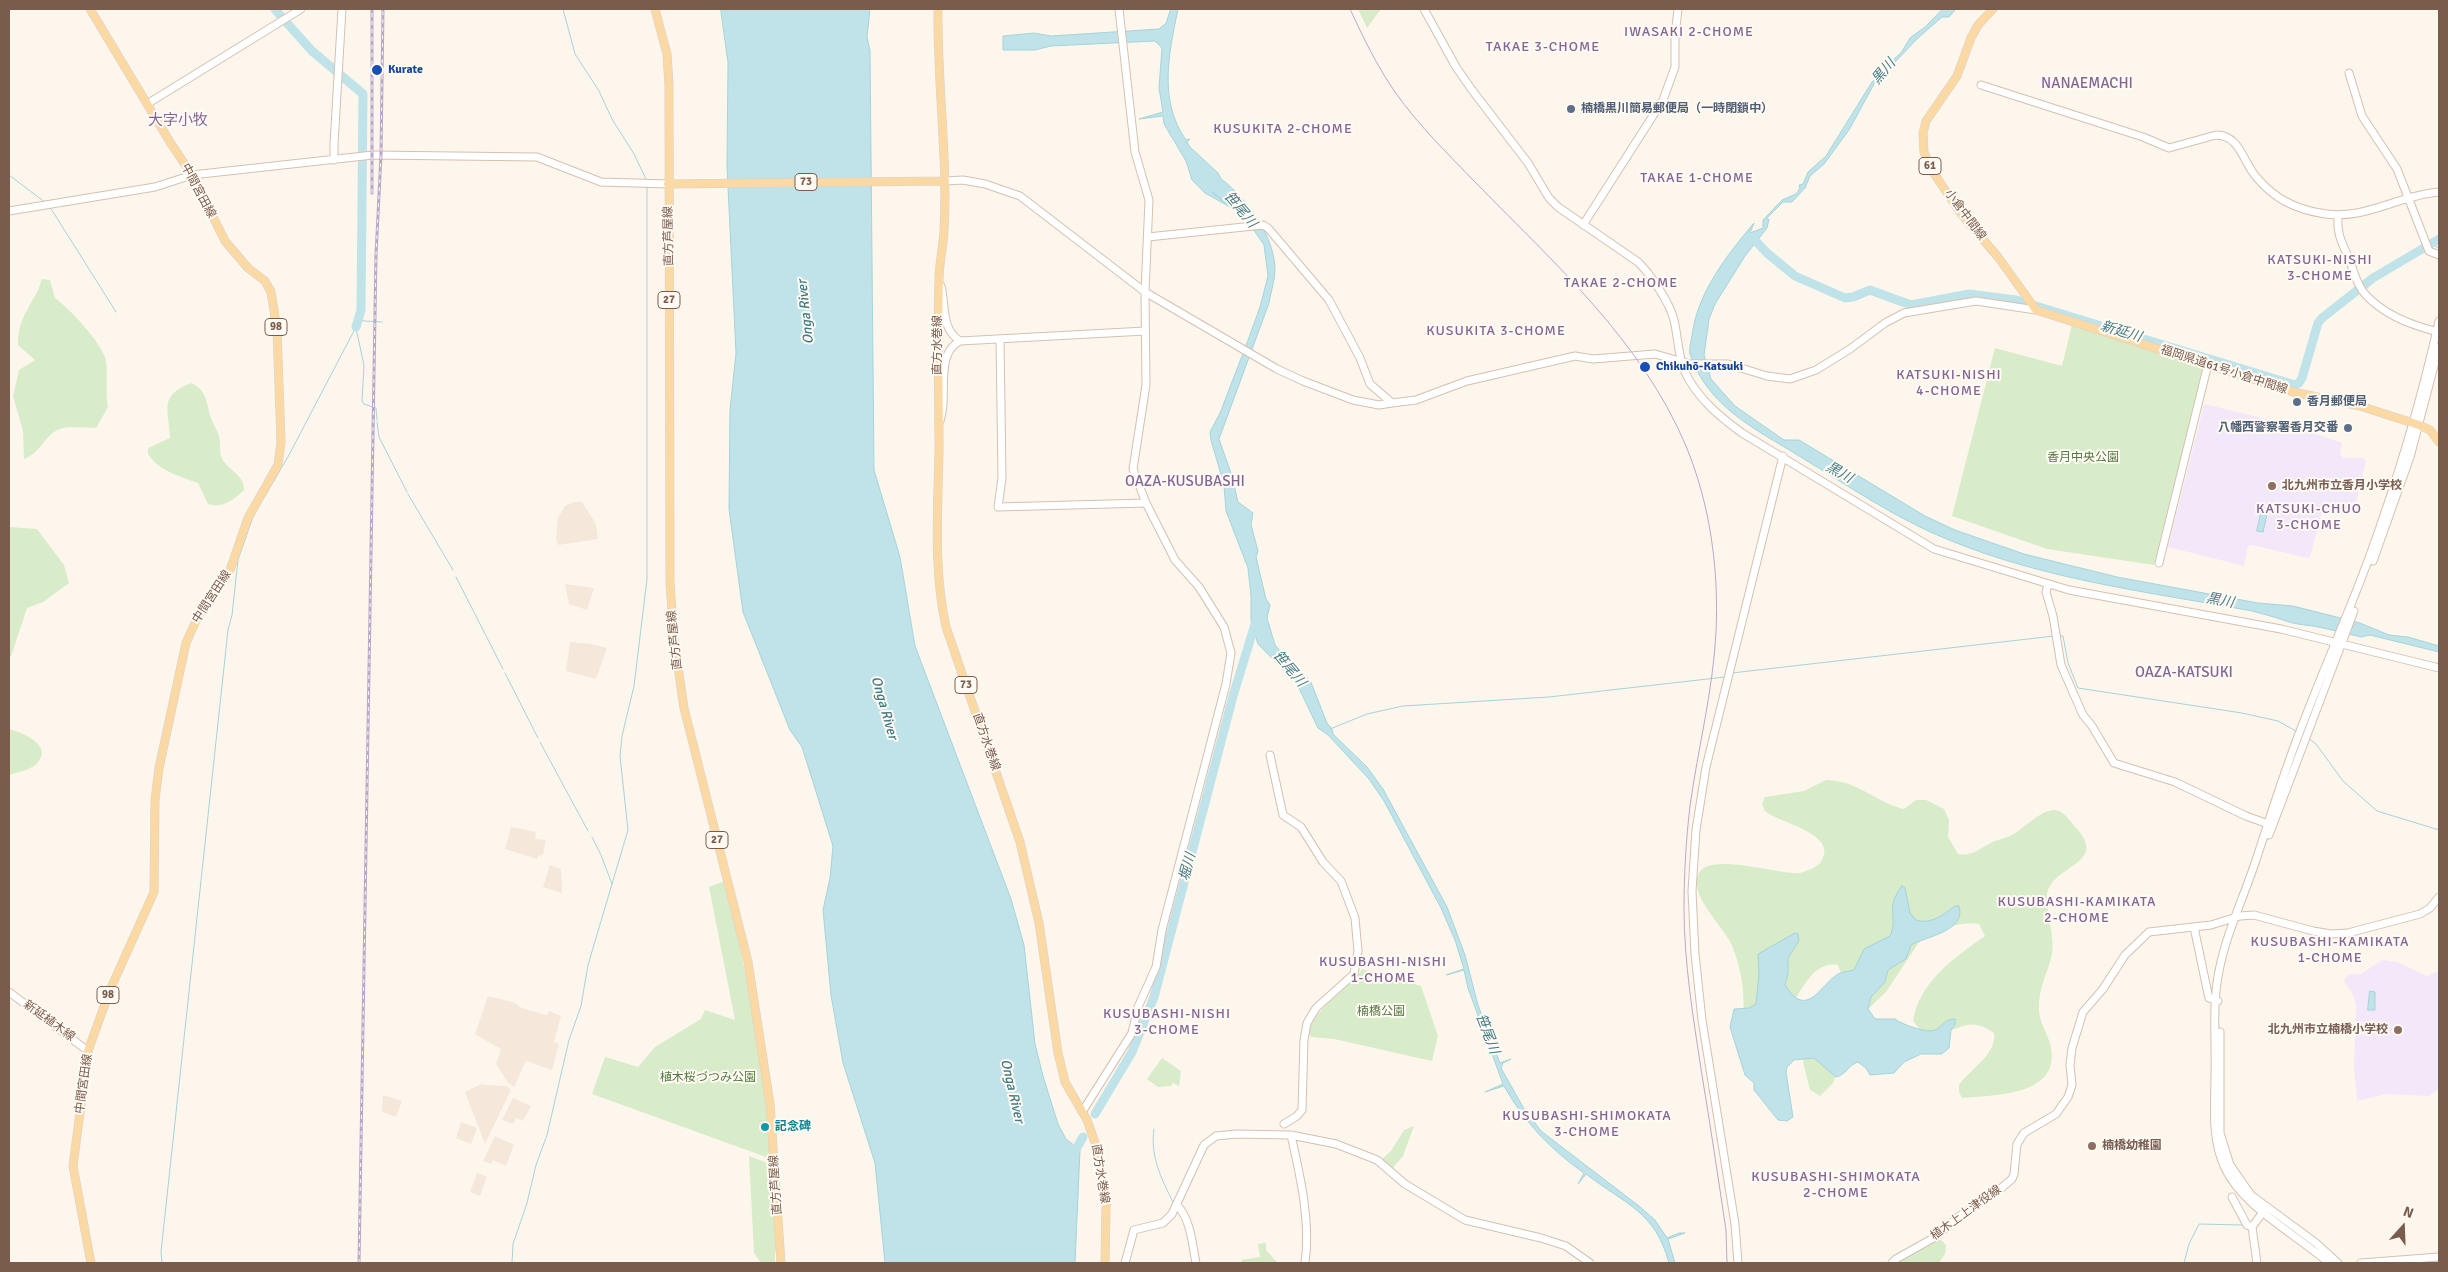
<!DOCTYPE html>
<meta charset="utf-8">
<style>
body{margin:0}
#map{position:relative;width:2448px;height:1272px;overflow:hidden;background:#fdf6ec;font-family:Signika,sans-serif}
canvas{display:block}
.frame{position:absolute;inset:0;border:10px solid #7a5c4d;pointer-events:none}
.north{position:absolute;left:2378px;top:1202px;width:50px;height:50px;-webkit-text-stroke:4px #fffaf3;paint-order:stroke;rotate:20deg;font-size:14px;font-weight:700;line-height:20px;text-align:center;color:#7a5c4d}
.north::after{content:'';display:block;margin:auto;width:18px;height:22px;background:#7a5c4d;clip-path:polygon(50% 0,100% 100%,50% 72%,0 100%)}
</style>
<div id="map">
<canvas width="2448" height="1272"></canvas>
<div class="frame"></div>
<div class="north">N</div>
</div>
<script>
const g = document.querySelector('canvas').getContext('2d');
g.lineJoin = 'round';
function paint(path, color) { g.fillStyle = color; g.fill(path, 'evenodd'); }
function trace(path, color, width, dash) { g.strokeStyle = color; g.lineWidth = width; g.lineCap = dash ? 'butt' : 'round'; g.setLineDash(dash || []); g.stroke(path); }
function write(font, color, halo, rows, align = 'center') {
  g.font = font + ' Signika,"Noto Sans JP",sans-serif'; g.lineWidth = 4; g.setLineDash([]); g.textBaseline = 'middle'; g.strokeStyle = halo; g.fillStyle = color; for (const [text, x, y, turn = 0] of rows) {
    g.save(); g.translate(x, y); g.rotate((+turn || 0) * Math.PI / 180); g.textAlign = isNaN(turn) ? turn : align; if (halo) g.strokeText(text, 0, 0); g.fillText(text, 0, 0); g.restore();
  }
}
paint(new Path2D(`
 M575,502h7l14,22 2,15 -40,6 -2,-7 2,-20 7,-12z
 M565,584l29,4 -7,22 -18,-6z
 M570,642l22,2 15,4 -11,31 -30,-8z
 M511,827l25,5 -1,7 11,1 -3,15 -5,1 -1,3 -32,-10z
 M550,865l11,4 1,24 -19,-6z
 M488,996l27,7 7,5 20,6 5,1 2,-4 12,5 -7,26 5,2 -7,26 -26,-9 -12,26 -6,-4 -12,-19 5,-15 -26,-15z
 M483,1083l1,2 23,1 4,4 -26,54 -20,-52z
 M383,1095l19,6 -6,16 -14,-5z
 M513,1098l18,8 -8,15 -7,-3 -3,6 -11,-4z
 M461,1122l16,6 -6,16 -15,-6z
 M495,1136l19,9 -8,21 -13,-6 -2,4 -8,-3z
 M477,1173l10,4 -7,19 -10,-4z`), '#f5e8da');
paint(new Path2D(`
 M2204,404l83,20 55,19 -2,12 4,3h19l3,3 -12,50 -32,1 -12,45 -3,1 -55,-13 -4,1 -4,20 -76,-19z
 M2382,960l15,2 30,14 9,-4 3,1v116l-10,7 -43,-2 -29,7 -3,-34 2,-60 -2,-11 -10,-15 4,-7h13z`), '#f3e8fa');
paint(new Path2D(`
 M1358,9h23l-14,19z
 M42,279l8,1 5,18c14,10 48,46 51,63 2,16 -1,31 2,46l-12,21c-10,0 -26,-2 -36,1 -15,5 -18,23 -36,30l-1,-28 -10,-35 6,-26 16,-10 -17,-15c0,-32 16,-39 24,-66z
 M2072,325l132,42 -50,198 -107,-16 -95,-33 43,-168 67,18z
 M191,383c17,7 15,21 20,35 2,6 6,12 8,18 2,6 0,13 2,20 4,13 24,18 23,34 -9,9 -22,19 -36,14l-10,-21c-19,-7 -39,-12 -50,-29v-6l22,-10c-1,-29 -12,-42 21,-55z
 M9,527l28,2 27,36 5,18 -26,19 -16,6 -16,48h-2z
 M9,729c12,3 44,16 29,33 -6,8 -20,10 -29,13z
 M1826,780c34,1 50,23 78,29l12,-9h10l18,9 5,11 -1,17 10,17c14,2 19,-4 31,-10 6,-4 14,-5 21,-8 14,-6 34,-31 49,-25 7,3 14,14 19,19 30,36 -30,35 -31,67 -1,19 8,37 5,57 -4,18 -14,35 -13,55 0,14 10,26 12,39 9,48 -57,47 -89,50l-3,-6v-7c11,-16 38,-30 35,-52 -27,-18 -32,-2 -56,0 -5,1 -11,-1 -16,-1l-9,-11c6,-39 42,-64 72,-85l-6,-12c-13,-3 -44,5 -56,12l-37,56 -35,33 -8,-47 -5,-13c-26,-5 -39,30 -50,48l-45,13c2,-28 0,-52 -10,-78 -7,-20 -44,-51 -35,-73 9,-25 84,1 102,-2 7,-2 19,-6 22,-13 16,-27 -46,-38 -57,-49 -1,-2 -2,-5 -3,-7l3,-7 39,-6z
 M725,881c22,90 37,178 46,269l-5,7 -174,-63 13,-37 33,10 17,-20 46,-28 4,-9 30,10 -26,-133z
 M1362,969l59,17 17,50 -6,25 -98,-22 -23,-2c-9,-21 42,-50 51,-68z
 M1807,1048l29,26 -3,9 -13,13 -10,-6 -7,-28z
 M1162,1058l19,13 -2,15 -6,-3 -2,3 -13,1 -11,-8z
 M1414,1126l-11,30 -11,13 -11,-9 10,-9 13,-21z
 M749,1156l21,8 3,7 5,79 -3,1v12h-14l-7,-10z
 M1939,1238l7,7 -1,9 -6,9h-43z
 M1266,1243v7l12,13h-36l-1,-3 19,-3 -2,-13z`), '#d8ecc9');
const water = new Path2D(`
 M721,9h149l-3,28 3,14 4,419 26,87 15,89 96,253 13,46 11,99 8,32 15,48 8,15 14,11 -5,113h-190l-10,-100 -32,-100 -12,-68 -8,-85 7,-32 3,-32 -31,-99 -12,-17 -47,-118 -14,-103 1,-99 6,-57 -9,-187 1,-103z
 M1171,9h7c-9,44 -20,91 8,131l4,-1 -3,3 3,5 28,26 3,6c25,18 53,57 54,89 0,12 -4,23 -6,35l-50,136 13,37 6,26 15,11 -2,12 7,26 -2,6 10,42 4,6 -3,13 8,27 19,22 16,13 17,43 5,6 1,5 34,33 16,22 64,118 18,48 13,50 22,58 11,-4 -8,4 -2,5 22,39 18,24 98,75 16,14 12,18 12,-5h6l-17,6 7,24h-6c-14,-52 -43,-58 -83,-89l-8,10 6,-11c-33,-23 -60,-51 -80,-87l-19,6 18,-8 -35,-96 -4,-18 -18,5 18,-6 -9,-29 -14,-32 -57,-107 -15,-22 -41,-44 -10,-7 -21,-44 -39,-40 -7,-22v-26l-3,-28 -22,-57 -2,-26 -13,-45 -1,-8 10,-19 27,-70 13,-36 8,-31 -4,-31 -25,-37 -6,1 -21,-17 18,15 -25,-14 -13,-13 -6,-19 -22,-37 -1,-8 -24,3 24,-7 -4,-24 3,-40 -7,-7 -104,5 -16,4h-32v-14l31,-3 17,3 108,-7 7,-6z
 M1943,9h13l-7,8h-7l-24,21 -44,46 -25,46 -25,34 -14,12 -5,12 -13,14h-9l-16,16v2l2,-1 -2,9 -22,28 -30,48 -6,15 -5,36 7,24 24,27 49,34h15l126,76 30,14 69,24 93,23 141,26 35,3 67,17 29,12 19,2 31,9v6l-69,-17 -9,2c-16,-4 -32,-8 -48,-11 -9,-1 -19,-2 -27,-5 -11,-4 -23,-7 -34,-10 -103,-19 -206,-31 -303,-71 -53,-21 -102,-55 -150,-84 -45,-28 -91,-49 -109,-102 -1,-5 1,-13 2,-18 5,-43 35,-81 62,-113l-4,10 13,-5v-8l19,-20 14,-6 4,-6 -1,-3 4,-1 5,-12 18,-16 46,-74 11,-8 2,-7 16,-14 9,-15 15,-11z
 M2261,513l6,1 -4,18 -6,-1z
 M1902,886l3,2 5,25 6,7c15,5 28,-6 39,-14h4c8,25 -34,31 -48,39l-5,14 -18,11 -3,12 -14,15 -3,12 7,10h20c6,5 33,15 40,11 8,-4 10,-11 20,-11v5l-4,6 -2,18 -7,6h-21l-17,8 -10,11 -24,2 -4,-7 -8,-6c-10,3 -12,13 -22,15l-22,-19 -20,2 -7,7 -1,5 7,45 -6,4 -9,-1 -24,-30v-7l-9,-8 -15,-48 4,-18 15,-1 7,-4 3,-30 -1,-20 37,-21 3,1 1,7 -11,17v15l-3,12c22,35 34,1 53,-11 5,-3 10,-2 16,-4l10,-21 26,-13c9,-19 -6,-27 12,-50z
 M2370,991l5,1v18h-7z`);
paint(water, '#bfe3e8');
trace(water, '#a5d3da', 1);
trace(new Path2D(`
 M563,9l12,45 24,37 13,28 22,35 12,25
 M9,175l37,28
 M50,207l66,105
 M2431,244l8,4
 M360,319l4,2 18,1
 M356,328l8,37 -2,36 2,3 12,4 1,12
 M377,422l2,15 28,55
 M408,494l45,76
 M265,496l24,-41 67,-128
 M456,577l47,92
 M2060,636h3l5,27 10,25 164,25 36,8 18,10
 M505,673l33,65
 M1732,673l322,-37
 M1330,729l37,-15 36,-8 146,-9 176,-20
 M2308,738l8,6 27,37 34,30 62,19
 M540,742l48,89
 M592,837l9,18 11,29
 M1154,1129c-4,27 7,49 19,73
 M1187,1232l2,11
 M162,1263l-1,-11 67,-622 4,-15 6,-55 16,-46
 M512,1263l1,-19 14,-41 9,-38 11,-30 22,-95 12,-34 7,-41 40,-135 -8,-74 2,-20 12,-50 13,-107v-393
 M2184,1263l5,-19 10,-20 43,1`), '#a5d3da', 1);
trace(new Path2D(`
 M275,9l5,6
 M287,23l25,28 51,43 -2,216 -5,17
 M1752,237l15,16 28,23 50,22 8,-1 17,-7 41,15 58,-11 47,6 279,85 4,-2 3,-5 16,-55 4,-5 51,-40 66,-39
 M1095,1114l37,-62 22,-55 79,-301 23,-75
 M1071,1158l12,-21`), '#bfe3e8', 9);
const secondary = new Path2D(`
 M1424,9l32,58 16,23 56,73 21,35 9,9 80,55c13,13 31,39 36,58 4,17 4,36 11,52 12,26 35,45 57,61l192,116 135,41 212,39 158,39
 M2349,73l13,43 35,53 32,82 10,4
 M1981,85l162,52 26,11 47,-13c25,0 27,29 42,44 16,19 38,30 62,34 43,9 78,-18 119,-21
 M147,104l154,-95
 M334,160v-16l8,-135
 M945,181l18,-1 22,4 35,12 125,96 132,77 26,12 50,19 26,5 13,-2
 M9,211l146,-24 37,-12 181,-20 164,2 64,25 67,2
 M2338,216c-1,20 4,26 11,43 5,12 7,25 16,35 18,20 48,32 74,38
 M1583,225l80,-125 12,-33v-32l3,-26
 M1148,237l115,-12 5,3 61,72 31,58 10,26 22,19 24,-3 51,-19 108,-25 18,3 62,-5 35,10h38l39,12 23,3 26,-9 34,-21 35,-26 19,-10 72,-12 60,9
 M941,286c5,21 0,43 19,55
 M1000,339l2,139 -4,29 148,-4
 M939,423c11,-25 -6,-68 21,-82l185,-10
 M2373,561l37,-104 29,-110
 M2159,563l49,-199
 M2048,584l-2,8 7,24 8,49 22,50 9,11 22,37 61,19 71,34 22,8
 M1270,755l13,60 18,12 22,35 18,19 14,37 3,33 -4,23 -38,34 -9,15 -3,17 -2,70 -5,6 -13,8
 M2269,835l85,-224
 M2194,927l14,67 1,4 9,3
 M9,992l79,59
 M2220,1032v101l10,32 21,30 65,48 22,20
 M1082,1112l50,-79 6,-26 18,-40 6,-37 64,-246 5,-31 -7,-26 -25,-40 -24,-27 -29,-57 -13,-34 13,-84 -1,-93 4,-92 -14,-48 -16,-143
 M1291,1135c9,40 20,87 14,128
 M2232,1197l15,28 5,2 5,36
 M1177,1205c14,15 15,38 19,58
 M2252,1227l11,-15
 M1125,1263l9,-33 29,-7 9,-9 32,-69 12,-9 20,-2 55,1 45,9 41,16 28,24 60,36 76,18 25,8 24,17
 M1738,1263l-3,-39 -33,-204 -7,-66 -3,-63 4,-61 10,-63 77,-311
 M1892,1263l4,-4 41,-23 21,-19 36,-23 18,-15 2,-5 3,-30 7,-11 32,-19 12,-17 4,-12 -2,-20 2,-17 11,-36 20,-23 22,-34 24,-23 62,-7 29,-9 14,-1 59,16 18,3 17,-1 72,-19 10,-6 9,-11
 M2329,1263c-33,-29 -88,-57 -105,-97 -13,-29 -9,-60 -9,-92 1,-33 -3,-70 4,-103 7,-37 24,-72 36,-108 15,-45 29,-92 47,-137 21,-56 46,-111 67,-168 28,-77 52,-157 70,-237
 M2361,1263l78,-6`);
const primary = new Path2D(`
 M90,9l80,133 22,33 33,66 23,27 17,13 6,11 6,37 4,113 -3,23 -30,53 -18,52 -32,46 -12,27 -27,125 -4,32 -1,92 -44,98 -22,61 -15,115 18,97
 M655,9l12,45 2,31 1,498 4,56 10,69 64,254 22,142 11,159
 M938,9c-1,74 10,148 6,222 -1,17 -5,33 -5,49 -2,57 0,113 0,170 -1,60 -6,118 7,177l74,215 19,81 19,130 7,29 22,38 11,31 8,55 -1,57
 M1993,9l-15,16 -7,13 -14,38 -31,45 -3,12 1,19 7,17 31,46 36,42 38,53 257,82 67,14 59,19 11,5 9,12
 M668,184l277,-3`);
trace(secondary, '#d6c0b0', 9);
trace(primary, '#dad1cd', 9);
trace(secondary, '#fff', 7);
trace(primary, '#fbd9a5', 8);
trace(new Path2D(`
 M1350,9c13,28 27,57 45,83 24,34 53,62 81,91 79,81 165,157 210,263 24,58 33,123 30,186 -3,59 -18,116 -26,174 -4,34 -6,68 -6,102 0,54 9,108 17,161 9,54 17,108 25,161l1,33`), '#b9a8c9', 1);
const rail = new Path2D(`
 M372,193v-184
 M359,1263l17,-1008 5,-100 2,-146`);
trace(rail, '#b9a8c9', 3);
trace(rail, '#fffaf3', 1, [4]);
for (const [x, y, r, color] of [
 [377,70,6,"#1a4fb4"],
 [1571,109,5,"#5c6f8a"],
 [1645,367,6,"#1a4fb4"],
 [2297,402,5,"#5c6f8a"],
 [2348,428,5,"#5c6f8a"],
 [2272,486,5,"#8d6e63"],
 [2398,1030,5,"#8d6e63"],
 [765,1127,5,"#0f9aa8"],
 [2092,1146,5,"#8d6e63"]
]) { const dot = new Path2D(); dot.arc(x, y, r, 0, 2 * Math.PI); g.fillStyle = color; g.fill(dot); trace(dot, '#fffaf3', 2); }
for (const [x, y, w] of [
 [1930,166,22],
 [806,182,22],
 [669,300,22],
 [276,327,22],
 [966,685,22],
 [717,840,22],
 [108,995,22]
]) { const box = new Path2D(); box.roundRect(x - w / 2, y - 8.5, w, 17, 4); g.fillStyle = '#fffaf3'; g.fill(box); trace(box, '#7a5c4d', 1); }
write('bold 11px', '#7a5c4d', null, [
 ["61",1930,166],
 ["73",806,182],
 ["27",669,300],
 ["98",276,327],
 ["73",966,685],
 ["27",717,840],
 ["98",108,995]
]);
write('bold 12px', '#164399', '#fffaf3', [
 ["Kurate",388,70],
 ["Chikuhō-Katsuki",1656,367]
], 'left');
write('bold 12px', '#4e5e75', '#fffaf3', [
 ["楠橋黒川簡易郵便局（一時閉鎖中）",1581,109],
 ["香月郵便局",2307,402],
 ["八幡西警察署香月交番",2338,428,"right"]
], 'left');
write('12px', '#7a5c4d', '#fffaf3', [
 ["中間宮田線",198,191,62],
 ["小倉中間線",1965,215,53],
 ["直方芦屋線",669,236,-91],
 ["直方水巻線",938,345,-90],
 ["福岡県道61号小倉中間線",2224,370,18],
 ["中間宮田線",212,597,-57],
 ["直方芦屋線",675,640,-96],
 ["直方水巻線",986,742,71],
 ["新延植木線",49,1021,36],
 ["中間宮田線",84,1084,-82],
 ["直方水巻線",1100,1174,81],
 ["直方芦屋線",776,1185,-94],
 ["植木上上津役線",1966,1213,-36]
]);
write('12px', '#537a41', '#fffaf3', [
 ["香月中央公園",2083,458],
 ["楠橋公園",1381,1012],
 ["植木桜づつみ公園",708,1078]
]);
write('bold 12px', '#785e54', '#fffaf3', [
 ["北九州市立香月小学校",2282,486],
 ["北九州市立楠橋小学校",2388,1030,"right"],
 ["楠橋幼稚園",2102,1146]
], 'left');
write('bold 12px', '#0d838f', '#fffaf3', [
 ["記念碑",775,1127]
], 'left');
g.letterSpacing = '1px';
write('14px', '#846695', '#fffaf3', [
 ["IWASAKI 2-CHOME",1689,32],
 ["TAKAE 3-CHOME",1543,47],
 ["KUSUKITA 2-CHOME",1283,129],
 ["TAKAE 1-CHOME",1697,178],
 ["KATSUKI-NISHI",2320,260],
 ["3-CHOME",2320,276],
 ["TAKAE 2-CHOME",1621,283],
 ["KUSUKITA 3-CHOME",1496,331],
 ["KATSUKI-NISHI",1949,375],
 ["4-CHOME",1949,391],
 ["KATSUKI-CHUO",2309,509],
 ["3-CHOME",2309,525],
 ["KUSUBASHI-KAMIKATA",2077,902],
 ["2-CHOME",2077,918],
 ["KUSUBASHI-KAMIKATA",2330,942],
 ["1-CHOME",2330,958],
 ["KUSUBASHI-NISHI",1383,962],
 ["1-CHOME",1383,978],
 ["KUSUBASHI-NISHI",1167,1014],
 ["3-CHOME",1167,1030],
 ["KUSUBASHI-SHIMOKATA",1587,1116],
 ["3-CHOME",1587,1132],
 ["KUSUBASHI-SHIMOKATA",1836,1177],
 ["2-CHOME",1836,1193]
]);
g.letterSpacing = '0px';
write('italic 14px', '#437c86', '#fffaf3', [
 ["黒川",1884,72,-50],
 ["笹尾川",1240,210,50],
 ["Onga River",806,312,-96],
 ["新延川",2121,332,17],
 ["黒川",1839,473,29],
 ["黒川",2220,601,11],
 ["笹尾川",1289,669,50],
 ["Onga River",884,708,74],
 ["堀川",1188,867,-75],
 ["笹尾川",1487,1034,69],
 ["Onga River",1012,1091,77]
]);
write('15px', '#846695', '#fffaf3', [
 ["NANAEMACHI",2087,84],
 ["大字小牧",178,121],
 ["OAZA-KUSUBASHI",1185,482],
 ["OAZA-KATSUKI",2184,673]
]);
</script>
